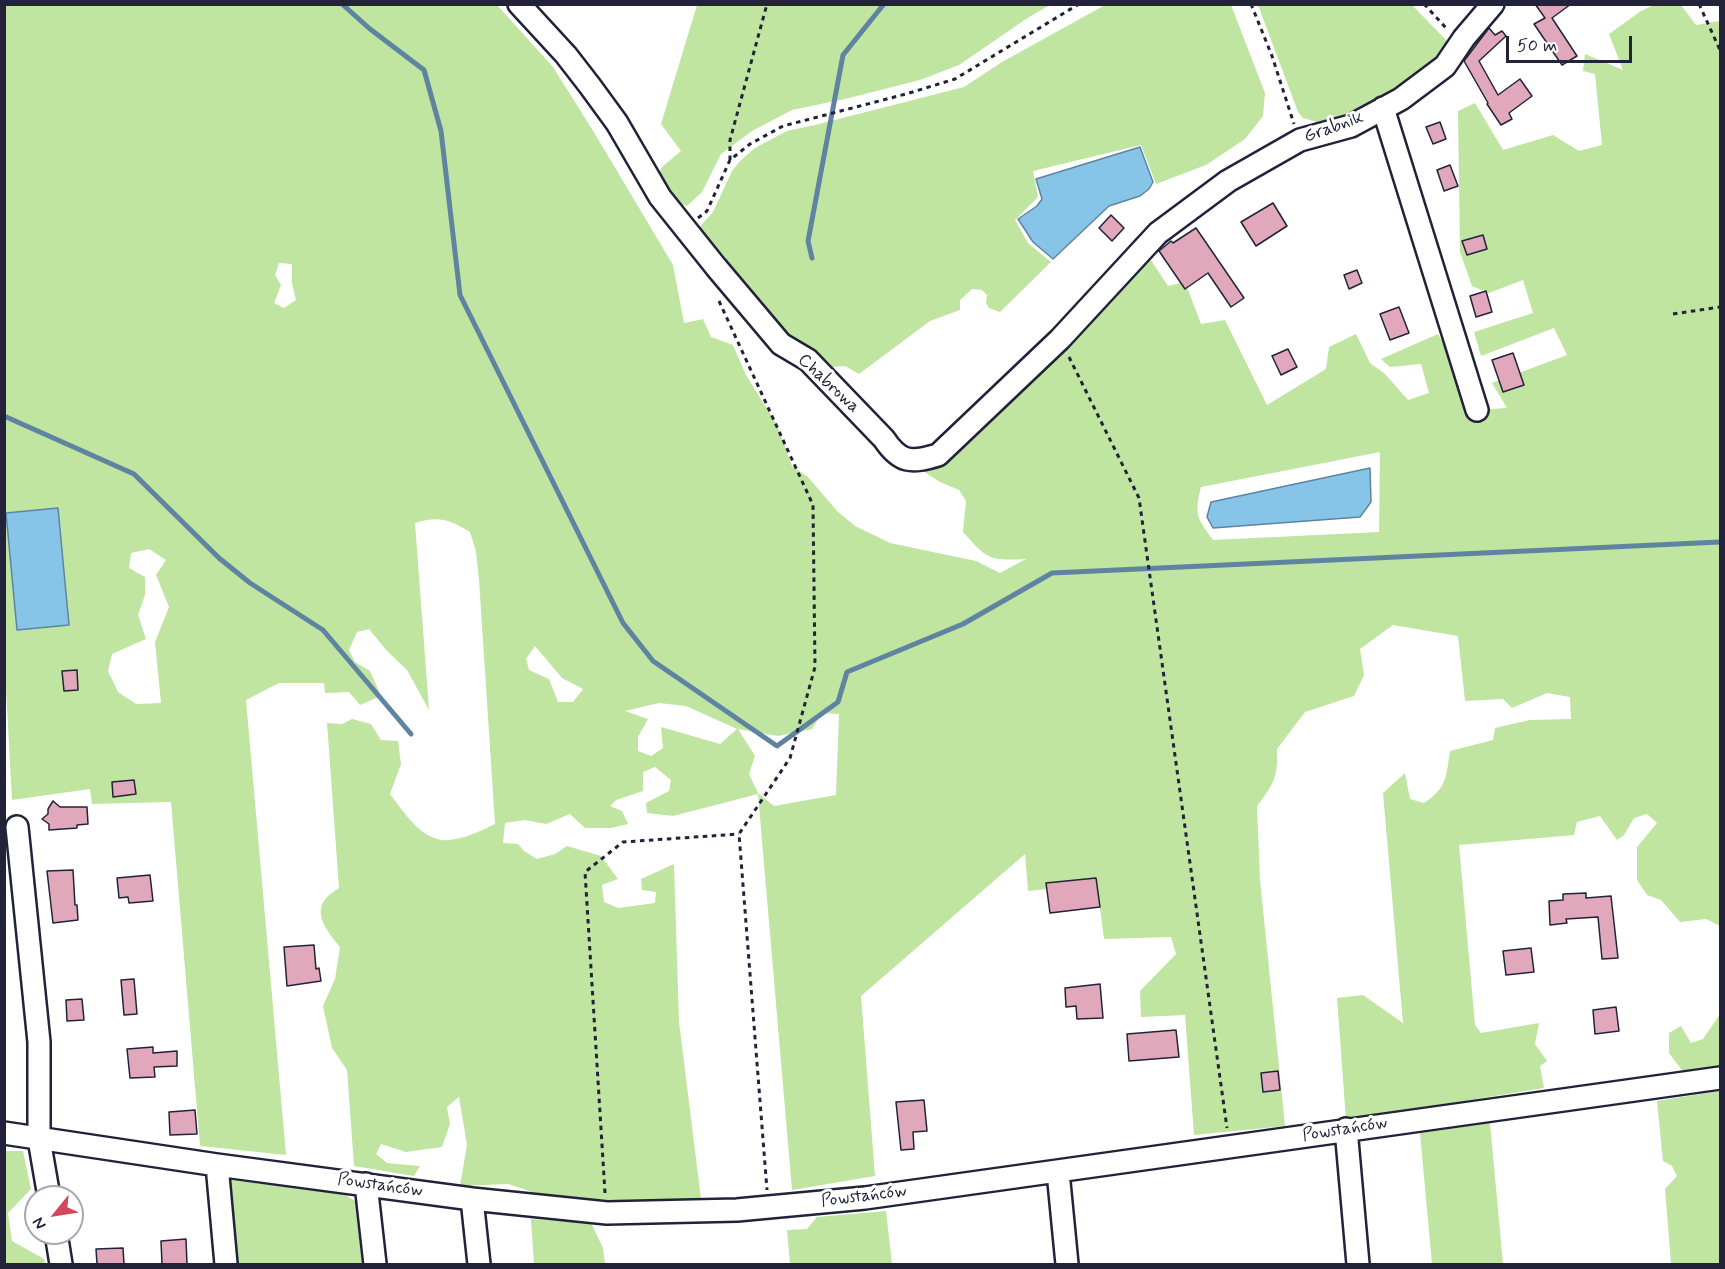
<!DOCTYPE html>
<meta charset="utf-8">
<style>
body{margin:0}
#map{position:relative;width:1725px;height:1269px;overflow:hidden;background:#fff;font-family:Mynerve,sans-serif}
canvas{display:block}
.frame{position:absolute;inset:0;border:6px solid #22223b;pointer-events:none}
.north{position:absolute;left:24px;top:1185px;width:60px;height:60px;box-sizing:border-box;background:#fff;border:2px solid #a7a7b1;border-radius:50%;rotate:240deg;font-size:16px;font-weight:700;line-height:24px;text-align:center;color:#22223b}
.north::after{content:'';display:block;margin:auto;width:21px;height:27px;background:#d1495b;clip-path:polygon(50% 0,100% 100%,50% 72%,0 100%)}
.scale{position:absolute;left:1506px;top:36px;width:126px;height:27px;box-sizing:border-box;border:3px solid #22223b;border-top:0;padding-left:8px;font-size:18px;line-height:21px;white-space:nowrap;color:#22223b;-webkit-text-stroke:4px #fff;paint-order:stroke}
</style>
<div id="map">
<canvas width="1725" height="1269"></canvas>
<div class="frame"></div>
<div class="north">N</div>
<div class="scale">50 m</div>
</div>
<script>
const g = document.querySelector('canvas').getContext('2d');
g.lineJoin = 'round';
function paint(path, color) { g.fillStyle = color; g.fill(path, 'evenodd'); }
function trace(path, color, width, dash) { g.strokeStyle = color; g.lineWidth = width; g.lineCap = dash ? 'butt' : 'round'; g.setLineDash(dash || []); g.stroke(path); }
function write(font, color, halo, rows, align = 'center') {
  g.font = font + ' Mynerve,sans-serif'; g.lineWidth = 6; g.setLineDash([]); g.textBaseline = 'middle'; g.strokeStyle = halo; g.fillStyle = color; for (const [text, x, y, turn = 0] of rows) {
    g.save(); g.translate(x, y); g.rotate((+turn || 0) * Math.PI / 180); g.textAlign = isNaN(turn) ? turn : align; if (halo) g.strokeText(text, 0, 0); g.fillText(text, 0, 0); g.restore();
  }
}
paint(new Path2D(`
 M4,5h493l56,62 42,67 78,131 11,58 19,-4 8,18 22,8 13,30 31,50 15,41 16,11 29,34 18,15 35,17 86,18 24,12 26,-14c-37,2 -39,0 -63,-27l3,-31 -7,-11 -19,-8 -23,-15 230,-213 21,32 17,-4 16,42 24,-4 42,85 59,-36 3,-22 27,-13 14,29 15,11 23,26 21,-7 -8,-29 -31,3 -9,-8 57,-25 19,33v22l20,21 30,-2 -15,-25 75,-28 -13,-27 -73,28 -7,-24 59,-19 -10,-33 -34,13 -17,-7 -12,-34 -2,-141 17,-8 28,47 50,-15 26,16 23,-6 -7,-71 -12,-3 2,-17 38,16 -14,-36 32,-23 13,-6h27l15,20 24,-4v905l-14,-7 -26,3 -19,-22 -14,-5 -10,-15v-33l20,-24 -10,-9 -13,4 -10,17 -7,5 -17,-24 -23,6 -3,13 -115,10 16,180 6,8 58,-10 -4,21 12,17 -7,5 4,22 -198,32 -9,-122 26,-3 40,28 -20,-230 22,-20 5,26 14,4c23,-15 22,-26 26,-52l43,-11 2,-12 35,-8 41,-1 -1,-22 -23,-4 -35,15 -9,-9 -38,2 -7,-65 -65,-11 -33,24 4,26 -10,21 -49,16 -28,37c1,28 -3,35 -20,57l3,74 25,246 -91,9 -9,-120 -44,2 -1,-26 36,-37 -5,-17 -67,2 -7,-55 -69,7 -3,-37 -164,142 14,180 -83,14 -34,-396 -85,22 -26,-3 -1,-10 23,-12 2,-11 -16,-13 -12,5v19l-27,9 -6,6 12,5 6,13 -17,4h-26l-15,-14 -24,10 -21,-4 -20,3 -2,20 15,1 6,7 13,8 18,-5 12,-8 34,10 17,23 -16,6 2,17 14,6 37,-5 1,-11 -14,-2 -1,-11 33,-15 5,158 22,177 -52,2 -98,-3 -43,-14 -48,2 7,-41 -8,-48 -12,10 3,17 -8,23 -36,5 -25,-8 -5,10 11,9 33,3 -6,10 -60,-10 -7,-96 -15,-22 -9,-42 12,-27 5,-32c-18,-22 -32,-41 -1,-59l-12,-165 15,1 10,-5 19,5 10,16 17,1 3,23 -11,30c13,17 29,43 52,46 16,2 39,-9 53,-16l-16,-244 -3,-29 -6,-19c-21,-13 -32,-16 -55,-9l14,187 -22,-40 -20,-19 -18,-22 -12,3 -8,18 6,12 15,9 11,25 -21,9 -11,-13 -24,1 -1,-10h-45l-33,17 40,455 -86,-9 -29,-344 -79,2 -2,-15 -78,11 -8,-147zM279,263l13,1v19l4,17 -12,8 -10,-5 7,-18 -6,-10zM1380,452l-1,80 -166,8c-16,-22 -19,-25 -12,-53zM149,549l17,11 -10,15 13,32 -14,35 6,61 -25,1 -18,-12 -10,-21 4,-17 34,-15 -8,-24 7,-20v-18l-16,-9 2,-15zM535,646l27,32 21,11 -10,13h-15l-9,-23 -20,-9 -3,-11zM659,703l27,3 51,23 -17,15 -59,-17 2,21 -12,8 -13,-5v-14l10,-18 -23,-8zM822,713l17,1 -3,81 -62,11 -16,-13 -9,-19 6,-18 -17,-27 40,7 34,-7z
 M697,5h353l-21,12 -70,48 -39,15 -75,19 -53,11 -40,21 -31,23 -19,38 -15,14 -11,-2 -19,-27 5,-10 19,-16 -20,-27z
 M1105,5h126l34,88 -2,23 -18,23 -39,26 -50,19 -15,-39 -108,26 5,26 -23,23 13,23 23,19 -51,50 -11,-4 -3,-5 1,-8 -5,-5 -10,-1 -12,11v10l-30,11 -71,53 -14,-8 -13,1 -1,9 -46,-38 -87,-109 15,-17 19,-41 8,-10 15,-13 32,-17 28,-6 149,-38 38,-25z
 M1258,5h154l39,40 -29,28 -19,14 -64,34 -22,1 -14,-4 -5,-6z
 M1720,1014v53l-36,6 -15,-20v-20l12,-7 10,17 12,-4z
 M1720,1091v173h-49l-6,-75 12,-13 -5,-10 -9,-5 -6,-60z
 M1490,1123l13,141h-71l-12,-131z
 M5,1151h18l8,38 -23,24 4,28 32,18 1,5h-40z
 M219,1179l123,14 13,8 7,63h-142z
 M886,1211l6,53h-102l-3,-34 20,-1 10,-12z
 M531,1219l60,4 12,25 2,16h-71z`), '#bfe5a0');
const water = new Path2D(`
 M1140,147l13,35 -4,7 -9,7 -31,10 -56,53 -20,-17 -15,-23 19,-13 5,-7 -6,-20z
 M1370,468l1,34 -11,15 -147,11 -6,-11 4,-15z
 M58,508l11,117 -52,5 -11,-117z`);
paint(water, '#86c5e7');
trace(water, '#5e84a2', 1.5);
trace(new Path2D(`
 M342,4l28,25 54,41 17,61 19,164 163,328 30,38 124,85 61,-44 9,-30 116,-48 89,-51 668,-31
 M812,258l-4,-17 35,-186 41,-51
 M4,416l130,58 85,84 31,25 73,47 88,104`), '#5e84a2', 5);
const building = new Path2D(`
 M1535,4h36l-19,14 25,38 -15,9 -28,-41 11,-6z
 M1489,28l6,7 7,-4 4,5 -27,25 19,34 22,-16 12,17 -23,17 3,6 -11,6 -14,-21 1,-1 -24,-42z
 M1440,122l6,17 -13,5 -7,-17z
 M1450,165l8,21 -14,5 -7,-21z
 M1273,203l14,23 -31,20 -15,-24z
 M1111,215l13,13 -12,13 -13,-13z
 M1196,228l48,70 -13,9 -23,-34 -23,16 -26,-38 12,-10 2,2z
 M1483,235l4,14 -20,6 -5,-14z
 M1357,270l5,13 -13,6 -5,-14z
 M1486,291l6,21 -16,5 -6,-21z
 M1399,307l10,26 -19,7 -10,-26z
 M1288,349l9,18 -16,8 -9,-19z
 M1513,353l11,32 -21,7 -11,-32z
 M77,670l1,20 -14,1 -2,-20z
 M134,780l2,14 -23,3 -1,-15z
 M53,801l7,6h27l1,17 -11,1v3l-28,2v-6l-7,-5 6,-5v-5z
 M73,870l2,35h2l1,15 -25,3 -6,-52z
 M150,875l3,26 -24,2 -1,-6 -9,1 -2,-20z
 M1096,878l4,29 -50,6 -4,-30z
 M1586,893v5l25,-2 7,62 -16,1 -4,-42 -32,2 1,4 -17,2 -1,-24 14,-1v-6z
 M314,945l2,24 3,-1 2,13 -34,5 -3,-39z
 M1531,948l3,24 -28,3 -3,-24z
 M134,979l3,35 -13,1 -3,-35z
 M1100,984l3,34 -26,1 -1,-13 -10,1 -1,-19z
 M82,999l2,21 -17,1 -1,-21z
 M1616,1007l3,24 -24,3 -2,-24z
 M1176,1030l3,27 -50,4 -2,-27z
 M153,1047v6l24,-2v15l-23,1 1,10 -25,1 -3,-29z
 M1278,1071l2,19 -17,2 -2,-19z
 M924,1100l3,31 -14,1 1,17 -13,1 -5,-48z
 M195,1110l2,24 -27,1 -1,-23z
 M186,1239l1,25h-25l-1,-23z
 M123,1248l1,16h-27l-1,-15z`);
paint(building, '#e0a8ba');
trace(building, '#22223b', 1.5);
const minor = new Path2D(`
 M519,4l47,51 24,31 27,37 43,74 56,70 65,77 27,16 76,79c16,24 27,24 54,16l122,-116 98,-106 70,-52 72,-41 51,-14 50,-27 44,-33 19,-28 29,-34
 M1383,108l94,302
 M17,827l22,215v97l10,58
 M1346,1129l12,135
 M4,1133l213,32 255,34 135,14 130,-3 128,-12 855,-120
 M217,1165l9,99
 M1058,1172l9,92
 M366,1184l9,80
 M472,1199l7,65
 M56,1233l5,31`);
trace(minor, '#22223b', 26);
trace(new Path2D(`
 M1251,4l21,52 22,68
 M1424,4l23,25
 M1699,4l21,46
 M730,160v-20l37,-136
 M698,218l9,-7 23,-51 20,-16 33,-18 123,-32 49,-15 124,-75
 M719,301l94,204 2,162 -25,91 -51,76 28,356
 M1673,314l47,-7
 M1069,357l70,141 88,630
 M605,1193l-20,-321 38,-30 116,-8`), '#22223b', 3, [4.5, 4.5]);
trace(minor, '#fff', 21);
write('18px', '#22223b', '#fff', [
 ["Grabnik",1334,128,-20],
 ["Chabrowa",828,384,43],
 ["Powstańców",1345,1130,-9],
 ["Powstańców",380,1186,8],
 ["Powstańców",864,1197,-7]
]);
</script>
